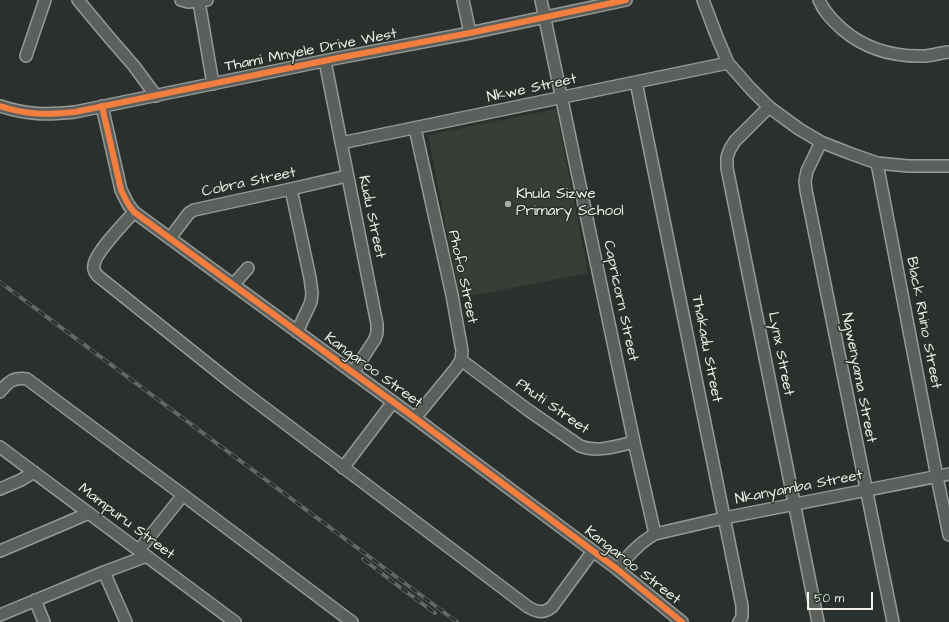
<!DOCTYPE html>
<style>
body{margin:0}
#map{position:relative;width:949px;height:622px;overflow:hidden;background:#29302d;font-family:"Architects Daughter",sans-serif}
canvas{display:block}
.scale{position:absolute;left:807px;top:592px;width:66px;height:18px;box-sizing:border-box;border:2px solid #f4f1e8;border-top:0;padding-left:5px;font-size:12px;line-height:14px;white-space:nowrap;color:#f4f1e8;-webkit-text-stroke:3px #26332d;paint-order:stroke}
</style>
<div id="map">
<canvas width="949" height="622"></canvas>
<div class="scale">50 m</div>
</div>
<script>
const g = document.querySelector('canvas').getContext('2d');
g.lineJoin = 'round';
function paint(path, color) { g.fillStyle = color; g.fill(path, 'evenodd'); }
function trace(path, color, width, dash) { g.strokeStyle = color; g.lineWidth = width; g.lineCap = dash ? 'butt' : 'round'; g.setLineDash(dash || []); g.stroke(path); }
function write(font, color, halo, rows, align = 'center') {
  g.font = font + ' "Architects Daughter",sans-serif'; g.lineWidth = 3; g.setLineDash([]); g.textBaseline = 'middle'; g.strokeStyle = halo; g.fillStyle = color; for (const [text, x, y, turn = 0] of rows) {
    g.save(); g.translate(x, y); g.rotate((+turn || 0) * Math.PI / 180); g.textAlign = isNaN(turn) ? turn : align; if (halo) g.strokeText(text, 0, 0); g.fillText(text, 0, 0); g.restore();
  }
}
paint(new Path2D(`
 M556,109l32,164 -128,25 -32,-163z`), '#373e36');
const minor = new Path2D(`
 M78,0l30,36 26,30 22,30
 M181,0l7,2 19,-2
 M463,0l7,33
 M541,0l93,442 21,92
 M703,0l14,37 11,26 22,25 19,19 30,22 22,13 28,11 28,10 31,3h41
 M819,0c5,12 13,20 23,29 23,20 52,28 83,27 8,-1 16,-3 24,-4
 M199,2l14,82
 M26,56l19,-56
 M325,61l52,263v9l-2,6 -22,34
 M636,82l106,524v11l-3,5
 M0,106c27,9 47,9 75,6l263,-54 132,-25 156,-33
 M102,106l19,84 7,14 6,8 281,206 202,151 65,53
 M769,107l-34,34 -5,8 -3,8v11l91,454
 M415,128l37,167 10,56 -1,9 -5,8 -41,50
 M821,142l-14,29 -2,10 1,9 87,432
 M341,143l387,-80
 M877,163l60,314 12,58
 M291,189l19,89 2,15 -1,9 -14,30
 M134,212c-9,10 -39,41 -40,53 -1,5 1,8 4,11l135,108 295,223c9,5 15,7 24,0l41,-56
 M170,238l19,-25 5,-3 97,-21 56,-13
 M233,285l15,-17
 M461,360l67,50 52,36c17,7 37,0 54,-4
 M0,392c8,-10 13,-15 27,-13l156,116 169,127
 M0,447l235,175
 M343,468l50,-66
 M0,489l21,-9 13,-8
 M139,550l44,-55
 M0,551l66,-28 23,-10
 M617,569c11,-13 22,-26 38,-35l69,-16 225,-44
 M104,572l22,50
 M35,600l9,22
 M0,615l104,-43 43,-16`);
trace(minor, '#969996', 14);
trace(minor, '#5c605c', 11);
const rail = new Path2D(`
 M0,282l457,340
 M363,559l38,29 34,25`);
trace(rail, '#646764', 4);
trace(rail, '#26332d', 2.5, [8]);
trace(new Path2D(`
 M0,106c27,9 47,9 75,6l263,-54 132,-25 156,-33
 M102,106l19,84 7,14 6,8 281,206 202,151 65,53`), '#f27e40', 6);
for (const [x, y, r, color] of [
 [508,204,4,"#adada7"]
]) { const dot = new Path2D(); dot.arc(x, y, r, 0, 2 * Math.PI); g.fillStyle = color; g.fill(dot); trace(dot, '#26332d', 1.5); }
write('15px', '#f4f1e8', '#26332d', [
 ["Thami Mnyele Drive West",311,51,-11],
 ["Nkwe Street",532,89,-12],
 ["Cobra Street",249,183,-12],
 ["Kudu Street",371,217,78],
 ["Phofo Street",462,277,78],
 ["Capricorn Street",620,301,78],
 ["Black Rhino Street",923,323,79],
 ["Thakadu Street",706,349,79],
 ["Lynx Street",780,354,79],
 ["Kangaroo Street",373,371,36],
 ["Ngwenyama Street",858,378,79],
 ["Phuti Street",552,407,35],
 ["Nkanyamba Street",799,488,-11],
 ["Mampuru Street",126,522,37],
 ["Kangaroo Street",632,566,38]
]);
write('15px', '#f4f1e8', '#26332d', [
 ["Khula Sizwe",516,195],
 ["Primary School",516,212]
], 'left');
</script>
